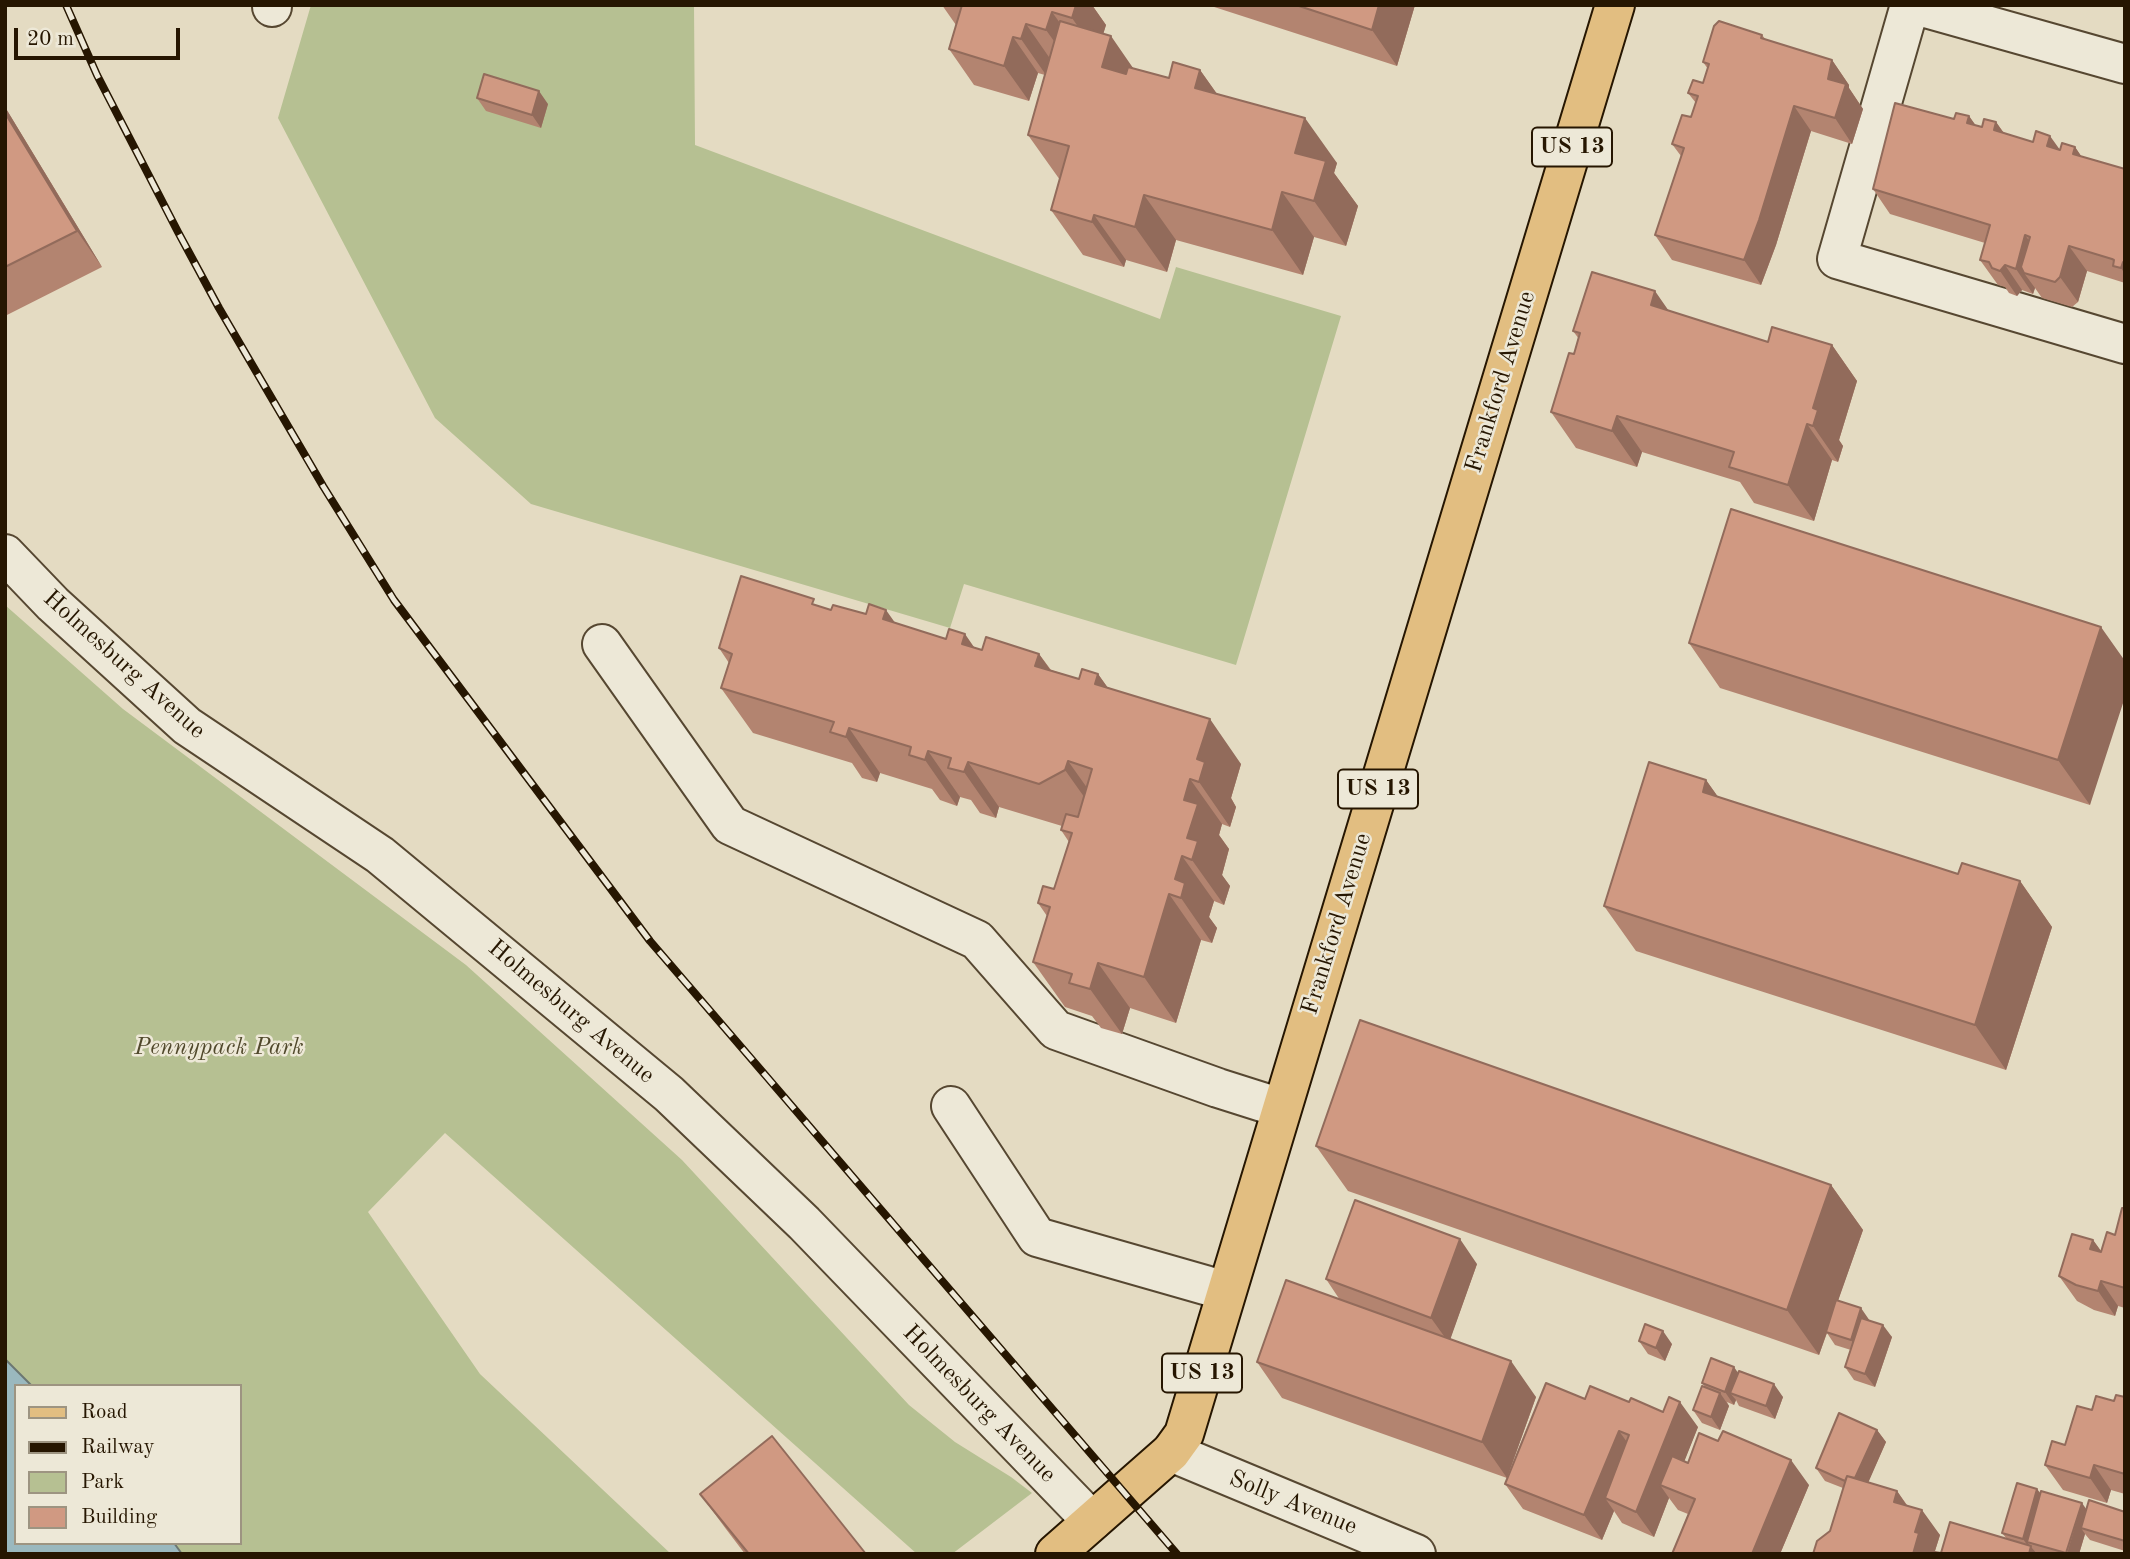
<!DOCTYPE html>
<style>
body{margin:0}
#map{position:relative;width:2130px;height:1559px;overflow:hidden;background:#e4dbc2;font-family:"Old Standard TT",serif}
canvas{display:block}
.frame{position:absolute;inset:0;border:7px solid #261601;pointer-events:none}
.legend{position:absolute;left:14px;top:1384px;width:228px;height:161px;box-sizing:border-box;background:#ede8d7;border:2px solid #9d9481;margin:0;padding:9px 12px;list-style:none;font-size:21px;color:#261601}
.legend li{display:flex;align-items:center;gap:14px;height:35px}
.legend b{width:35px;border:2px solid #9d9481}
.scale{position:absolute;left:14px;top:28px;width:166px;height:32px;box-sizing:border-box;border:4px solid #261601;border-top:0;padding-left:9px;font-size:21px;line-height:24px;white-space:nowrap;color:#261601;-webkit-text-stroke:5px #ede8d7;paint-order:stroke}
</style>
<div id="map">
<canvas width="2130" height="1559"></canvas>
<div class="frame"></div>
<ul class="legend">
<li><b style="height:9px;background:#e2be81"></b>Road</li>
<li><b style="height:9px;background:#261601"></b>Railway</li>
<li><b style="height:19px;background:#b6c092"></b>Park</li>
<li><b style="height:19px;background:#d09982"></b>Building</li>
</ul>
<div class="scale">20 m</div>
</div>
<script>
const g = document.querySelector('canvas').getContext('2d');
g.lineJoin = 'round';
function paint(path, color) { g.fillStyle = color; g.fill(path, 'evenodd'); }
function trace(path, color, width, dash) { g.strokeStyle = color; g.lineWidth = width; g.lineCap = dash ? 'butt' : 'round'; g.setLineDash(dash || []); g.stroke(path); }
function write(font, color, halo, rows, align = 'center') {
  g.font = font + ' "Old Standard TT",serif'; g.lineWidth = 5; g.setLineDash([]); g.textBaseline = 'middle'; g.strokeStyle = halo; g.fillStyle = color; for (const [text, x, y, turn = 0] of rows) {
    g.save(); g.translate(x, y); g.rotate((+turn || 0) * Math.PI / 180); g.textAlign = isNaN(turn) ? turn : align; if (halo) g.strokeText(text, 0, 0); g.fillText(text, 0, 0); g.restore();
  }
}
paint(new Path2D(`
 M311,5h383l1,140 465,174 16,-52 165,49 -105,349 -272,-81 -14,44 -419,-124 -96,-86 -157,-300z
 M5,605l118,104 343,256 216,195 227,245 46,37 56,35 21,16 -80,61h-35l-472,-421 -77,79 112,162 191,180h-666zM16,1386h224v157h-224z`), '#b6c092');
const water = new Path2D(`
 M5,1359l27,27h-16v157h158l8,11h-177z`);
paint(water, '#9ab8be');
trace(water, '#6c7772', 2);
const minor = new Path2D(`
 M1910,5l-73,254 288,85
 M1915,5l210,59
 M272,7v-2
 M5,554l48,50 134,122 193,129 289,239 135,129 288,298
 M602,644l128,181 247,115 79,90 162,58 63,20
 M951,1106l86,131 189,54
 M1171,1452l245,102`);
const major = new Path2D(`
 M1055,1554l116,-102 13,-18 431,-1429`);
trace(minor, '#564731', 42);
trace(major, '#261601', 42);
trace(minor, '#ede8d7', 38);
trace(major, '#e2be81', 38);
const rail = new Path2D(`
 M66,5l31,70 81,157 41,76 104,178 71,114 256,341 527,613`);
trace(rail, '#261601', 8);
trace(rail, '#ede8d7', 5, [16]);
paint(new Path2D(`
 M942,5h150l14,20 -3,9 30,34 36,10 31,-8 17,24 120,69 -3,10 24,33 -12,40 -32,-9 -11,38 -127,-35 -9,32 -41,-12 -2,7 -41,-12 -32,-45 9,-30 -32,-45 17,-60 -7,-2 -9,28 -55,-16 -25,-36 7,-24z
 M1208,5h207l-18,61z
 M1762,35l4,5 66,20 17,25v3l14,21 -11,35 -41,-13 -35,114 -15,40 -89,-25 -17,-25 26,-79 -9,-12 19,-27 5,-14 -8,-10 15,-10 5,-14 -5,-7z
 M477,98l71,6 -7,24 -55,-17z
 M5,107l97,160 -97,49z
 M1969,116l6,9 7,2 14,-5 8,11 56,17 15,-3 6,9 44,13v114l-38,-12 -9,31 -6,5 -30,-9 -7,-10 -2,6 -11,-4 -5,6 -8,-3 -4,-6 -7,-2 -18,-25 5,-17 -95,-29 -17,-25z
 M1669,311l99,31 64,3 25,36 -18,59 4,6 -5,16 -6,-2 -18,61 -60,-18 -14,-21 -98,-30 -5,15 -61,-19 -25,-36 23,-58 5,-15 -6,-8z
 M819,606l12,4 64,13 87,27 57,4 12,16 28,9 19,-5 10,14 133,76 -10,34 5,9 -6,20 -8,-3 -3,11 10,14 -7,26 8,11 -6,19 -10,-4 -5,16 8,11 -5,15 -11,-3 -25,83 -46,-15 -8,26 -21,-6 -9,-12 -27,-9 -32,-45 14,-46 -9,-13 16,-14 15,-47 -8,-12 1,-4 -63,-19 -3,11 -16,-5 -9,-13 -11,-3 -3,9 -17,-6 -8,-11 -52,-16 -3,9 -15,-4 -10,-15 -99,-30 -32,-45 8,-25 -10,-15z
 M2101,627l-11,178 -370,-117 -31,-45z
 M1706,780l12,17 240,77 62,7 32,46 -46,143 -370,-119 -32,-45z
 M1316,1146l515,39 32,45 -25,70 32,21 22,16 -17,50 -21,-7 -9,-13 6,-17 -16,-5 -8,-12 -8,22 -471,-164z
 M2125,1208v100l-7,-2 -3,10 -21,-6 -17,-9 -18,-25 34,-36 8,11 14,-16z
 M1477,1264l-27,75 86,58 -29,81 -225,-80 -25,-36 83,-62 -14,-21z
 M1639,1341l33,3 -7,17 -17,-7z
 M1738,1373l45,24 -8,22 -36,-13 -3,-6 -2,5 -7,-3 2,4 -9,24 -18,-7 -9,-13 12,-23 -3,-4z
 M2125,1397v97l-14,-4 -4,13 -44,-13 -18,-25 20,-20 27,-35z
 M1585,1399l44,3 69,25 -14,34 4,2 121,22 -29,69h-108l16,-40 -10,-4 -9,-12 -15,39 -32,-14 -8,-12 -12,29 -79,-31 -18,-25z
 M1877,1430l9,12 -18,40 29,9 10,14 33,30 -6,19h-121l17,-23 13,-43 -18,-7 -9,-13z
 M2037,1489l3,4 46,16 39,3v39l-35,-11 -5,-6 -6,20h-144l71,-16 -4,-5z
 M700,1494l166,60h-121l-19,-25z`), '#b38470');
paint(new Path2D(`
 M1076,5h16l14,20 -9,29 -25,-36z
 M1379,5h36l-18,61 -25,-36z
 M1052,12l26,36 -6,18 -26,-36z
 M1026,24l25,36 -5,15 -25,-36z
 M1111,36l31,45 -40,-14z
 M1013,37l25,36 -9,28 -25,-35z
 M1832,60l17,25v3l14,21 -11,35 -17,-26 -7,-39z
 M1200,70l32,45 -37,-27z
 M539,91l9,13 -7,24 -9,-13z
 M1794,106l17,25 -35,114 -15,40 -17,-25z
 M5,107l97,160 -25,-36 -72,-118z
 M1969,116l18,25 -20,-18z
 M1305,118l32,45 -3,10 24,33 -12,40 -32,-45 -19,-48z
 M1996,122l18,26 -20,-18z
 M2050,136l18,25 -21,-15z
 M2075,147l17,25 -19,-18z
 M1282,192l32,45 -11,38 -31,-45z
 M1144,195l32,45 -9,32 -32,-45z
 M1094,215l32,45 -2,7 -32,-45z
 M2025,235l18,25 -19,13 11,15 -2,6 -17,-25z
 M2069,246l18,25 -9,31 -18,-25z
 M2123,262l2,2v10l-4,-6z
 M2005,265l17,25 -5,6 -17,-25z
 M1655,291l25,36 -29,-22z
 M1832,345l25,36 -18,59 4,6 -5,16 -25,-36v-18z
 M1617,416l25,36 -5,15 -25,-36z
 M1807,424l25,36 -18,61 -26,-36z
 M886,610l32,45 -35,-36z
 M2101,627l24,34v36l-35,108 -32,-45z
 M965,634l31,45 -34,-35z
 M1039,654l32,45 -36,-33z
 M1098,674l32,45 -35,-35z
 M1210,719l31,45 -10,34 5,9 -6,20 -31,-45 -2,-23z
 M849,728l31,45 -3,9 -31,-45z
 M928,751l32,46 -3,9 -32,-46z
 M1068,761l32,45 -3,9 -32,-45z
 M968,762l31,45 -3,11 -32,-46z
 M1190,779l32,45 -3,11 10,14 -7,26 8,11 -6,19 -32,-45 -5,-22 -3,-38z
 M1706,780l32,45 -35,-33z
 M1182,856l32,45 -5,16 8,11 -5,15 -31,-45 -6,-19z
 M2020,881l32,46 -46,143 -31,-45z
 M1169,894l32,46 -25,83 -32,-46z
 M1098,963l32,45 -8,26 -32,-45z
 M1831,1185l32,45 -44,125 -32,-45z
 M1460,1239l17,25 -28,79 -18,-25z
 M2093,1240l18,25 -21,-16z
 M2101,1281l17,25 -3,10 -17,-25z
 M1861,1308l9,13 -10,32 -9,-13z
 M1883,1325l9,12 -17,50 -10,-13z
 M1663,1331l9,13 -7,17 -9,-13z
 M1511,1361l25,36 -29,81 -25,-36z
 M1734,1367l9,13 -13,13 6,7 -2,5 -9,-13z
 M1774,1384l9,13 -8,22 -9,-13z
 M1720,1393l9,13 -9,24 -9,-13z
 M1680,1402l18,25 -25,63 -13,-5 9,13 -15,39 -18,-25z
 M1877,1430l9,12 -24,55 -9,-13z
 M1619,1431l18,25 -32,42 9,13 -12,29 -18,-25z
 M1791,1460l18,25 -29,69h-28z
 M2094,1465l17,25 -4,13 -17,-25z
 M2037,1489l9,12 -19,41 10,12h-8l1,-5 -7,-10z
 M1897,1491l17,25 -20,-14z
 M2082,1503l9,13 -10,12 4,6 -6,20h-12z
 M1922,1510l18,25 -6,19h-21l2,-22z`), '#926b5b');
const building = new Path2D(`
 M962,5h114l-4,13 -20,-6 -6,18 -20,-6 -5,15 -8,-2 -9,29 -55,-17z
 M1296,5h83l-7,25z
 M1060,21l51,15 -9,31 24,7 2,-7 41,11 4,-16 27,8 -5,18 110,30 -10,35 31,8 -12,40 -32,-9 -10,38 -128,-35 -9,32 -41,-12 -2,7 -41,-12 18,-64 -41,-11z
 M1719,21l43,14 -1,3 71,22 -4,19 18,5 -11,34 -41,-12 -35,114 -15,40 -89,-25 29,-87 -12,-4 10,-29 9,2 7,-21 -10,-3 5,-13 10,3 6,-19 -6,-2 11,-36z
 M484,74l55,17 -7,24 -55,-17z
 M1895,103l59,16 2,-6 13,3 -2,7 15,4 2,-8 12,3 -2,8 39,12 3,-11 14,5 -3,10 13,4 2,-7 13,4 -2,7 52,15v93h-2l-2,6 -8,-2 1,-6 -2,-1 -43,-13 -9,31 -5,5 -31,-9 -3,-6 9,-30 -5,-2 -9,34 -11,-4 -5,6 -8,-3 -3,-6 -9,-2 10,-35 -117,-36z
 M5,113l72,118 -72,36z
 M1592,272l63,19 -4,14 117,37 4,-15 60,18 -19,63 5,2 -5,16 -6,-2 -19,61 -59,-18 5,-15 -117,-36 -5,15 -61,-19 18,-59 5,1 6,-21 -7,-2z
 M1731,509l370,118 -43,133 -369,-117z
 M741,576l73,23 -2,5 19,6 2,-5 33,9 3,-10 17,6 -3,9 63,20 3,-10 16,5 -3,10 20,6 4,-13 53,17 -4,12 44,13 3,-10 16,5 -3,10 115,35 -13,40 8,3 -6,20 -9,-3 -6,21 14,4 -11,34 11,3 -6,19 -10,-4 -7,23 10,4 -4,15 -12,-4 -25,83 -46,-14 -8,26 -21,-6 3,-9 -39,-12 17,-55 -12,-4 5,-17 11,3 18,-56 -11,-3 5,-16 12,3 14,-48 -24,-8 -3,9 -26,14 -71,-22 -4,10 -16,-4 3,-10 -23,-7 -3,9 -16,-5 2,-8 -62,-19 -3,9 -16,-5 4,-10 -113,-34 11,-34 -13,-6z
 M1649,762l57,18 -3,12 255,82 4,-11 58,18 -45,144 -371,-119z
 M1360,1020l471,165 -44,125 -471,-164z
 M1355,1200l105,39 -29,79 -105,-39z
 M2122,1208h3v80l-24,-7 -3,10 -22,-6 -17,-9 13,-42 21,6 -3,9 11,3 6,-20 8,3z
 M1286,1280l225,81 -29,81 -225,-80z
 M1836,1300l25,8 -10,32 -25,-8z
 M1861,1318l22,7 -18,49 -20,-7z
 M1645,1324l18,7 -7,17 -17,-7z
 M1711,1358l23,9 -9,25 -23,-9z
 M1739,1371l35,13 -8,22 -36,-13z
 M1546,1383l39,16 5,-13 39,16 2,-4 32,14 6,-15 11,5 -44,110 -31,-14 24,-63 -10,-4 -35,84 -79,-31z
 M1702,1386l18,7 -9,24 -18,-7z
 M2116,1395l9,2v77l-31,-9 -4,13 -45,-13 7,-24 13,4 12,-39 15,4 4,-14 18,5z
 M1839,1413l38,17 -22,48 -8,-2 -2,5 -29,-13z
 M1723,1431l68,29 -39,94h-80l23,-55 -35,-14 12,-29 16,7 11,-30 19,8z
 M772,1436l94,118h-117l-49,-60z
 M1847,1476l50,15 -3,11 28,8 -7,22 4,1 -6,21h-100l4,-13 13,-10z
 M2017,1483l20,6 -14,50 -21,-6z
 M2041,1491l41,12 -16,50 -39,-11z
 M2089,1500l36,12v29l-44,-13z
 M1950,1522l81,24 -2,8h-94v-2l6,1z`);
paint(building, '#d09982');
trace(building, '#926b5b', 2);
for (const [x, y, w] of [
 [1572,147,80],
 [1378,789,80],
 [1202,1373,80]
]) { const box = new Path2D(); box.roundRect(x - w / 2, y - 19.5, w, 39, 5); g.fillStyle = '#ede8d7'; g.fill(box); trace(box, '#261601', 2); }
write('bold 23px', '#261601', null, [
 ["US 13",1572,147],
 ["US 13",1378,789],
 ["US 13",1202,1373]
]);
write('24px', '#261601', '#ede8d7', [
 ["Frankford Avenue",1501,382,-73],
 ["Holmesburg Avenue",124,665,42],
 ["Frankford Avenue",1337,924,-73],
 ["Holmesburg Avenue",571,1012,40],
 ["Holmesburg Avenue",979,1404,46],
 ["Solly Avenue",1293,1503,22]
]);
write('italic 24px', '#51492c', '#ede8d7', [
 ["Pennypack Park",219,1048]
]);
</script>
